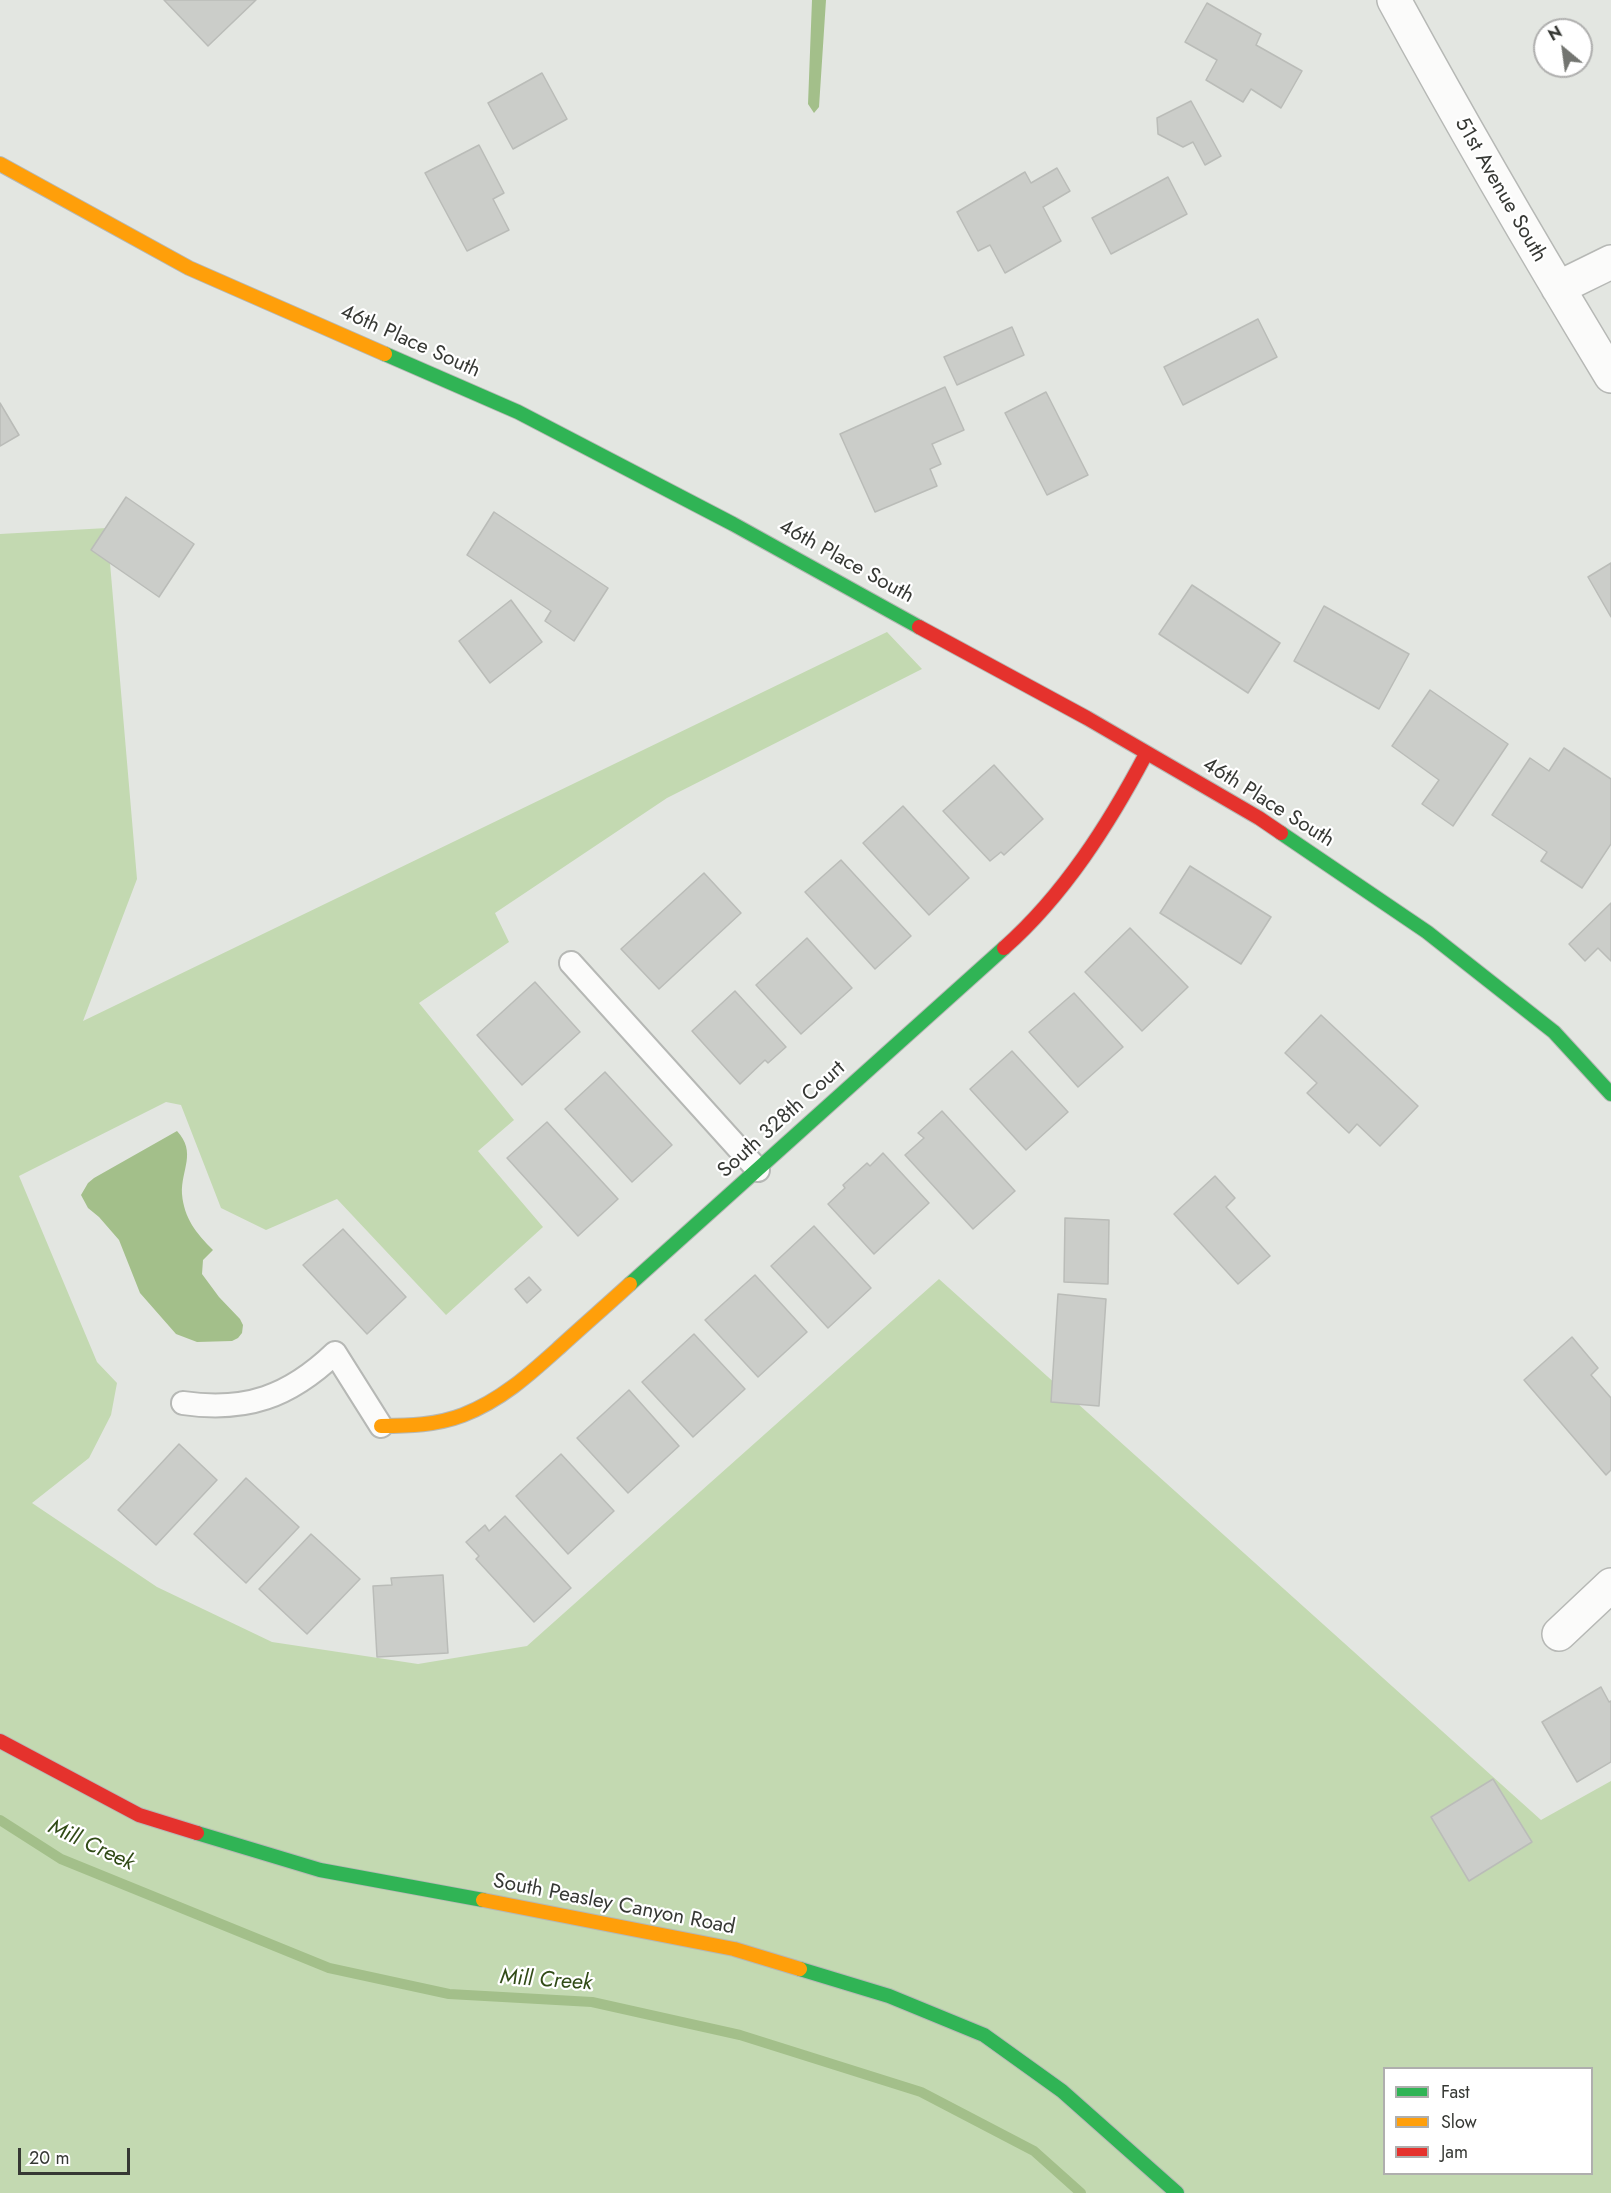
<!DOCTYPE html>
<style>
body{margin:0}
#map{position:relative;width:1611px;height:2193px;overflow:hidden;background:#e3e6e1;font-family:Jost,sans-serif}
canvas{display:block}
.legend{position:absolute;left:1383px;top:2067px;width:210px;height:108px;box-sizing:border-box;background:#fff;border:2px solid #afafae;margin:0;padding:8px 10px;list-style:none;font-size:18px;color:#363834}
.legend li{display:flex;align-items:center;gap:12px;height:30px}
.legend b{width:30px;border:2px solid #afafae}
.north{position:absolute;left:1533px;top:18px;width:60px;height:60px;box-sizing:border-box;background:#fff;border:2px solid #afafae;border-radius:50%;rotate:331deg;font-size:16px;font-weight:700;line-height:24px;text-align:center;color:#363834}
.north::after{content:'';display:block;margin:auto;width:21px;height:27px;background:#737571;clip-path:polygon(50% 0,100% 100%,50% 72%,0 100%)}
.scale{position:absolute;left:18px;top:2148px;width:112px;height:27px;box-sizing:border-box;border:3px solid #363834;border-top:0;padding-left:8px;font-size:18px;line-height:21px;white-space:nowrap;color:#363834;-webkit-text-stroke:4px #fff;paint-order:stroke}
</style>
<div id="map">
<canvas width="1611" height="2193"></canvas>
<ul class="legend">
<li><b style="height:8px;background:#30b455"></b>Fast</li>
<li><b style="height:8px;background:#ff9f0a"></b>Slow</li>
<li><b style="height:8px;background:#e5322d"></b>Jam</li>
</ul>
<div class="north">N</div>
<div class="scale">20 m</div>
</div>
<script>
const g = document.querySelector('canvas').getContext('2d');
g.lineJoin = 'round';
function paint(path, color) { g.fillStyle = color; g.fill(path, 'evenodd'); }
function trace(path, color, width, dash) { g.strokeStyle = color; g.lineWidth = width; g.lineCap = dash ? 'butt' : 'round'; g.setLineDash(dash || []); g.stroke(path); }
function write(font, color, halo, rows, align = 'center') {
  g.font = font + ' Jost,sans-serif'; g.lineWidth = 4.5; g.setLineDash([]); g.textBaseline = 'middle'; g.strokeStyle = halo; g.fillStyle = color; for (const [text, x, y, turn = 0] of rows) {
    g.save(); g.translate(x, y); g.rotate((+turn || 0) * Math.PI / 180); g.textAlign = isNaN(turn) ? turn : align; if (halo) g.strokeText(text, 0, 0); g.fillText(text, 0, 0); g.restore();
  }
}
paint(new Path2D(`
 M107,528l30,351 -54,142 804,-389 35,37 -255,129 -172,115 14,29 -90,61 95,117 -36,31 65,76 -97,88 -109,-116 -71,31 -45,-22 -40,-103 -15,-3 -147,74 78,186 20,21 -6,32 -22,43 -57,45 125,84 115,55 146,22 109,-18 412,-367 602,541 70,-39v412h-1611v-1659zM1384,2068h208v106h-208z`), '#c3d9b1');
paint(new Path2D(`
 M812,0h14l-7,107 -5,6 -6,-9z
 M177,1131c20,22 4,38 5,63 2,24 14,39 31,56l-10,10 -1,14 17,23 21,22 3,6 -1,8 -4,5 -6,3 -35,1 -21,-8 -36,-41 -21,-53 -20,-23 -11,-9 -7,-13 7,-12 6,-5z`), '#a3bf8a');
trace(new Path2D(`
 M0,1820l61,39 268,109 120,26 143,8 148,33 181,57 113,59 47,42`), '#a3bf8a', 10);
const building = new Path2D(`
 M164,0h92l-48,46z
 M1207,3l54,31 -5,11 46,26 -21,37 -30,-19 -8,13 -37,-22 11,-20 -32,-18z
 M542,73l25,46 -54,30 -25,-46z
 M1191,101l30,55 -16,9 -12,-23 -10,5 -25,-13 -1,-16z
 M479,145l25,48 -11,6 16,31 -42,21 -42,-78z
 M1057,168l13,23 -27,16 18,34 -56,32 -15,-28 -12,6 -21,-39 68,-40 6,11z
 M1168,177l19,37 -76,40 -19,-36z
 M1258,319l19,38 -94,48 -19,-38z
 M1012,327l12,28 -67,30 -13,-28z
 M945,387l19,43 -32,14 9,20 -11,5 7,17 -62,26 -35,-78z
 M1046,392l42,83 -41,20 -42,-82z
 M0,403l19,32 -19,11z
 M126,497l68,47 -35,53 -68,-47z
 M494,512l114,76 -34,53 -29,-20 6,-10 -84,-56z
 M1611,563v54l-23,-40z
 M1192,585l88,58 -32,50 -89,-59z
 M511,600l31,42 -52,41 -31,-42z
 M1324,606l85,48 -30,55 -85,-48z
 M1430,690l78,54 -55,82 -31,-22 17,-24 -47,-34z
 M1564,748l47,31v65l-29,44 -41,-27 6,-9 -55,-37 38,-57 19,13z
 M994,765l49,54 -39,36 -3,-3 -11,9 -47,-50z
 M903,806l66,72 -40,37 -66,-72z
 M841,860l70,76 -36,33 -70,-77z
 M1190,866l81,51 -30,47 -81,-51z
 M704,873l37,40 -82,76 -38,-40z
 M1611,903v58l-13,-13 -13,13 -16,-17z
 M1130,928l58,59 -46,44 -57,-59z
 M807,938l45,50 -51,46 -45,-49z
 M535,982l45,50 -58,53 -45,-50z
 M735,991l51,56 -18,16 -3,-3 -25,24 -48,-53z
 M1074,993l49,54 -45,40 -49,-55z
 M1321,1015l97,91 -38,40 -23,-22 -8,9 -42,-40 10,-10 -32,-30z
 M1012,1051l56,61 -42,38 -56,-61z
 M605,1072l67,73 -40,37 -67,-73z
 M942,1111l73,80 -42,38 -68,-74 19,-17 -6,-5z
 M547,1122l71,77 -40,37 -71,-78z
 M883,1153l46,50 -55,51 -46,-50 17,-16 -2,-3 24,-22 3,3z
 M1215,1176l20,22 -9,9 44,49 -32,28 -64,-70z
 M1065,1218l44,2 -1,64 -44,-2z
 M814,1226l57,62 -43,40 -57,-62z
 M343,1229l63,68 -39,37 -64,-69z
 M755,1275l52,57 -49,45 -53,-57z
 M529,1277l12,13 -14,13 -12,-14z
 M1058,1294l48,5 -7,107 -48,-4z
 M694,1334l51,55 -52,48 -51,-55z
 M1572,1337l26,31 -7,7 20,23v72l-5,5 -82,-95z
 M629,1390l50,56 -51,47 -51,-55z
 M179,1444l38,36 -61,65 -38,-35z
 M561,1454l53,57 -46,43 -52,-58z
 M246,1478l53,49 -53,56 -52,-49z
 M505,1516l66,72 -37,34 -58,-63 3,-3 -13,-14 19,-17 4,6z
 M311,1534l49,45 -53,55 -48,-45z
 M443,1575l5,78 -71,4 -4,-71 19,-1 -1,-7z
 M1601,1687l8,15 2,-1v61l-34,20 -35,-60z
 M1493,1779l39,63 -63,39 -38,-64z`);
paint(building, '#cbcdc9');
trace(building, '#babcb8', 1.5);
const lane = new Path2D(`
 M571,963l187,207
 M183,1403c63,9 106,-6 152,-50l46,73`);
const street = new Path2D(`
 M1394,0c69,127 142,252 217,376
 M1558,288l53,-26
 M1559,1634l52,-49`);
const fast = new Path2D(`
 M385,354l133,58 215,112 186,103
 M1281,833l146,99 127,100 57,62
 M630,1284l374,-336
 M197,1833l123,37 163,30
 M800,1969l89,27 95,39 78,56 115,102`);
const slow = new Path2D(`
 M0,164l189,104 196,86
 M381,1426c28,0 56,-1 82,-11 39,-15 68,-42 98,-69 23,-21 46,-41 69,-62
 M483,1900l251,49 66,20`);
const jam = new Path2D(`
 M919,627l168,91 172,100 22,15
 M1004,948c60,-53 105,-124 142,-194
 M0,1741l139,74 58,18`);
trace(lane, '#b6b8b5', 26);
trace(street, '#b6b8b5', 36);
trace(fast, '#b6b8b5', 16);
trace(slow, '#b6b8b5', 16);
trace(jam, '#b6b8b5', 16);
trace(lane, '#fbfbfa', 22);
trace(street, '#fbfbfa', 33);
trace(fast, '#30b455', 14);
trace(slow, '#ff9f0a', 14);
trace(jam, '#e5322d', 14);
write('21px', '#363834', '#fff', [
 ["51st Avenue South",1500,190,60],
 ["46th Place South",410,342,24],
 ["46th Place South",846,562,29],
 ["46th Place South",1268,803,32],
 ["South 328th Court",782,1120,-42],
 ["South Peasley Canyon Road",614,1905,11]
]);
write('italic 22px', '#314b17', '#fff', [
 ["Mill Creek",91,1846,25],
 ["Mill Creek",546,1981,4]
]);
</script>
